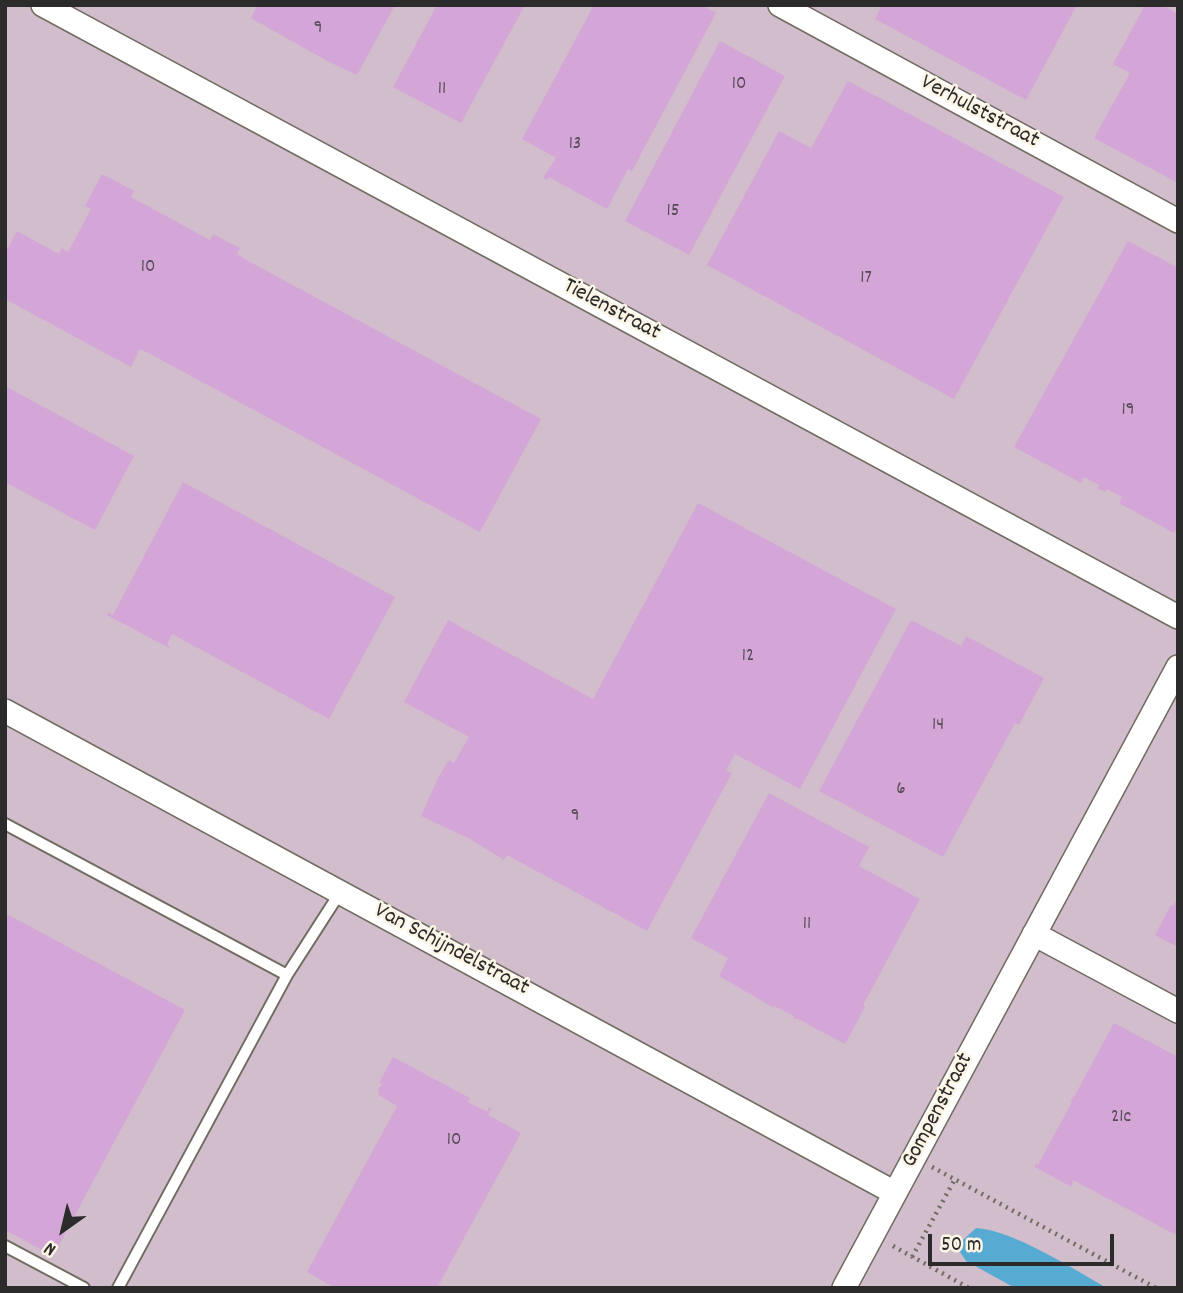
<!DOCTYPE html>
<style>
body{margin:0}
#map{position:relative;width:1183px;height:1293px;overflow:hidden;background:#f2e5c9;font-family:Dekko,sans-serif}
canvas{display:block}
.frame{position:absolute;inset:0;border:7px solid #2b2b2b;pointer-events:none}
.north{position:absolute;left:28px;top:1195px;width:70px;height:70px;-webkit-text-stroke:5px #fcf5e5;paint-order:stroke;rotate:214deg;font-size:19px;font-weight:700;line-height:28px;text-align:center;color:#2b2b2b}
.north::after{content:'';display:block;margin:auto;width:24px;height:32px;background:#2b2b2b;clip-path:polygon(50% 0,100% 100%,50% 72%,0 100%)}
.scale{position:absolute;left:928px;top:1234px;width:186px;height:32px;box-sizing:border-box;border:4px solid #2b2b2b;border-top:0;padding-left:9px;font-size:21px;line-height:24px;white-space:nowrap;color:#2b2b2b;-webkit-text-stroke:5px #fcf5e5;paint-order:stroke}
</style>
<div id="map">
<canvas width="1183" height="1293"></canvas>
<div class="frame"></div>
<div class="north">N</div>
<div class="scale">50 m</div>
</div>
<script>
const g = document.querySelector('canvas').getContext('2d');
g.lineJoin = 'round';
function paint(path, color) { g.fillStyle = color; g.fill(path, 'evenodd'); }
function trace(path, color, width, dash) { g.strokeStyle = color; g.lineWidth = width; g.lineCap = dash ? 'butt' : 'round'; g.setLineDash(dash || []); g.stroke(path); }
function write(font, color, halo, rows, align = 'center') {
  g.font = font + ' Dekko,sans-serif'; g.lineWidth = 5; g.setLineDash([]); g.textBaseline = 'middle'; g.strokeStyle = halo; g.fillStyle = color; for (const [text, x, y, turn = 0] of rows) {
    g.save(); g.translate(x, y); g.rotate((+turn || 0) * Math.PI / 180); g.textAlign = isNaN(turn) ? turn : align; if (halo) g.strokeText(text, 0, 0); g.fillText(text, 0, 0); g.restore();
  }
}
paint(new Path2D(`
 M5,5h1173v1283h-1173z`), '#d1bdcb');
paint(new Path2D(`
 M976,1228c39,3 95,40 131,60h-92l-49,-27 -6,-9 2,-11z`), '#57aad2');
paint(new Path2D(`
 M258,5h137l-38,70 -28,-13 -78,-44z
 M437,5h88l-64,118 -68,-36z
 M594,5h108l14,8 -84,158 -4,-2 -21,40 -58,-32 -1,3 -5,-2 13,-20 -34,-19z
 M882,5h195l-51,95 -151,-81z
 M1145,5h17l16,9v169l-84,-45 36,-65 -17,-9z
 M720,41l65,35 -96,179 -64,-34z
 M848,81l216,116 -110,202 -247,-134 72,-134 32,17z
 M102,174l32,17 -3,6 79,43 3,-6 27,14 -3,6 13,8 291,157 -61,113 -326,-176 -14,-7 -9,18 -126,-68v-45l12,-23 42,23 3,-6 6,4 23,-43 -6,-3z
 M1128,241l50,27v258l-4,7 -55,-30 3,-6 -15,-8 -2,3 -8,-4 2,-3 -15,-8 -3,6 -67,-36z
 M5,386l129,70 -39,74 -90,-48z
 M183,482l212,115 -66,122 -157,-85 -5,10 4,5 -64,-34 1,-3 5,3z
 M698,503l198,106 -96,180 -65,-35 -9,16 6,3 -85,158 -138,-75 -2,-1 -3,5 -34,-21 -49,-23 18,-40 10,-16 5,3 15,-26 -65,-35 44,-82 145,79z
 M911,620l50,26 5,-10 78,42 -25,47 -4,-2 -72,134 -124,-66z
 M769,793l100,54 -10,19 61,33 -57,106 2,2 -20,37 -47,-25 -5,-1 1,-2 -20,-10v2l-55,-32 9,-18 -37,-20z
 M1178,897v50l-23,-12 16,-30 2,1z
 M5,913l180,97 -132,246 -48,-26z
 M1114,1023l64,34v179l-105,-56 -1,7 -37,-20 1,-4 2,2 34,-63 -2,-1 5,-6z
 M393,1057l77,41 -2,4 19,10 2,-5 3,1 -4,7 33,18 -84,155h-102l-28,-16 90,-166 -18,-11 -1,-6 5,-5 -4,-1z`), '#d4a6d7');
const lane = new Path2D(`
 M5,824l282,151
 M5,1246l79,42
 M118,1288l169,-313 54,-84`);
const street = new Path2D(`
 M43,5l1135,612
 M780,5l398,216
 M5,711l890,482
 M1034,934l144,77
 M844,1288l334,-621`);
trace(lane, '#716c62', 14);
trace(street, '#716c62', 26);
trace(new Path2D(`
 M932,1167l224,121
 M893,1246l76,42
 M912,1257l43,-78`), '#716c62', 4.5, [2, 5]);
trace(lane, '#fff', 10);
trace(street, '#fff', 23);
write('19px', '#554a56', null, [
 ["9",318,29],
 ["10",739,85],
 ["11",442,90],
 ["13",575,145],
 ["15",673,212],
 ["10",148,268],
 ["17",866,279],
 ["19",1128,411],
 ["12",748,657],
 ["14",938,726],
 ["6",901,790],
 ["9",575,817],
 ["11",807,925],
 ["21c",1121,1118],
 ["10",454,1141]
]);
write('23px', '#2b2b2b', '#fcf5e5', [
 ["Verhulststraat",979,113,28],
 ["Tielenstraat",611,311,28],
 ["Van Schijndelstraat",451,951,28],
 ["Gompenstraat",939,1111,-62]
]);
</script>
